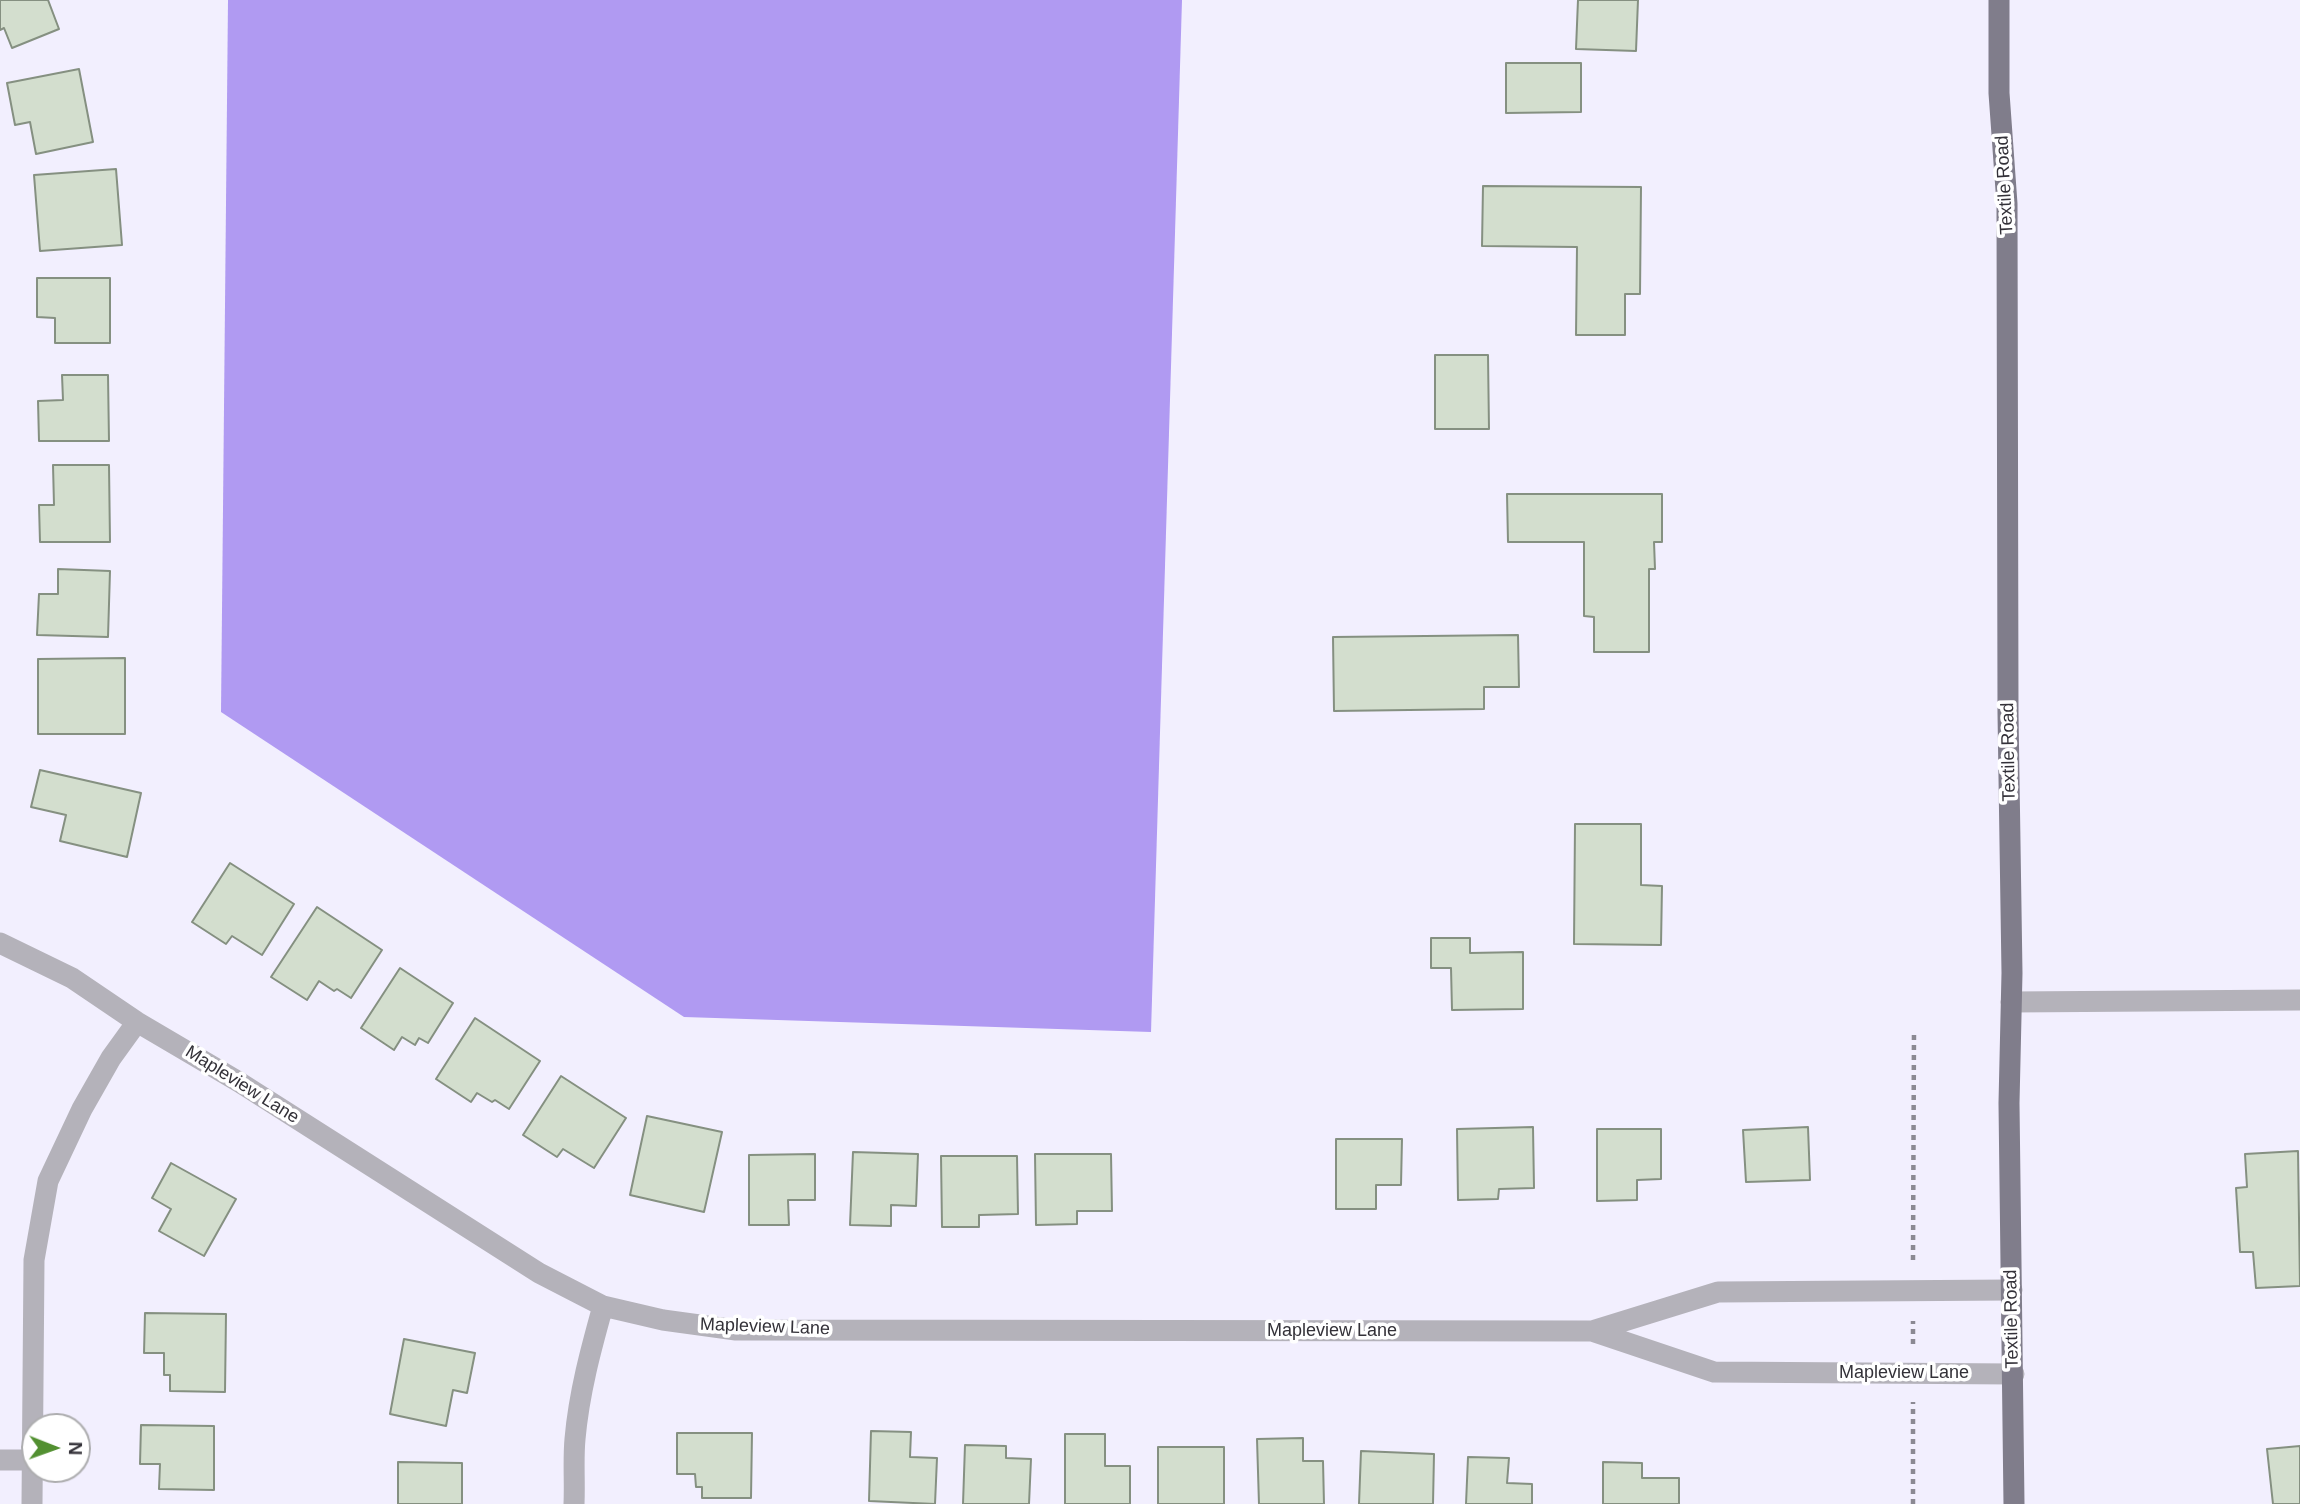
<!DOCTYPE html>
<style>
body{margin:0}
#map{position:relative;width:2300px;height:1504px;overflow:hidden;background:#f2effe;font-family:Helvetica,sans-serif}
canvas{display:block}
.north{position:absolute;left:21px;top:1413px;width:70px;height:70px;box-sizing:border-box;background:#fff;border:2px solid #adadaf;border-radius:50%;rotate:91deg;font-size:19px;font-weight:700;line-height:28px;text-align:center;color:#333138}
.north::after{content:'';display:block;margin:auto;width:24px;height:32px;background:#529031;clip-path:polygon(50% 0,100% 100%,50% 72%,0 100%)}
</style>
<div id="map">
<canvas width="2300" height="1504"></canvas>
<div class="north">N</div>
</div>
<script>
const g = document.querySelector('canvas').getContext('2d');
g.lineJoin = 'round';
function paint(path, color) { g.fillStyle = color; g.fill(path, 'evenodd'); }
function trace(path, color, width, dash) { g.strokeStyle = color; g.lineWidth = width; g.lineCap = dash ? 'butt' : 'round'; g.setLineDash(dash || []); g.stroke(path); }
function write(font, color, halo, rows, align = 'center') {
  g.font = font + ' Helvetica,sans-serif'; g.lineWidth = 7; g.setLineDash([]); g.textBaseline = 'middle'; g.strokeStyle = halo; g.fillStyle = color; for (const [text, x, y, turn = 0] of rows) {
    g.save(); g.translate(x, y); g.rotate((+turn || 0) * Math.PI / 180); g.textAlign = isNaN(turn) ? turn : align; if (halo) g.strokeText(text, 0, 0); g.fillText(text, 0, 0); g.restore();
  }
}
paint(new Path2D(`
 M228,0h954l-31,1032 -467,-15 -463,-305z`), '#b09af2');
const building = new Path2D(`
 M0,0h48l11,29 -47,19 -8,-20 -4,2z
 M1578,0h60l-2,51 -60,-2z
 M1506,63h75v49l-75,1z
 M79,69l14,73 -57,12 -6,-32 -15,3 -8,-42z
 M116,169l6,76 -82,6 -6,-76z
 M1483,186l158,1 -1,107h-15v41h-49l1,-88 -95,-1z
 M37,278h73v65h-55v-25l-18,-1z
 M1435,355h53l1,74h-54z
 M62,375h46l1,66h-70l-1,-40 25,-1z
 M53,465h56l1,77h-70l-1,-37h15z
 M1507,494h155v48h-8l1,27h-6v83h-55v-35l-10,-1v-74h-76z
 M58,569l52,2 -2,66 -71,-2 2,-41h19z
 M1518,635l1,52h-35v22l-150,2 -1,-74z
 M125,658v76h-87v-75z
 M40,770l101,23 -14,64 -67,-16 6,-26 -35,-8z
 M1575,824h66v61l21,1 -1,59 -87,-1z
 M230,863l64,41 -32,51 -30,-19 -6,8 -34,-22z
 M317,907l65,43 -31,48 -14,-9 -3,2 -15,-10 -12,19 -36,-23z
 M1431,938h39v15l53,-1v57l-71,1 -1,-42h-20z
 M400,968l53,35 -25,40 -9,-5 -4,7 -13,-8 -8,13 -33,-22z
 M475,1018l65,43 -31,48 -14,-9 -3,2 -15,-9 -6,9 -35,-23z
 M561,1076l65,42 -32,50 -31,-19 -6,8 -34,-22z
 M647,1116l75,16 -18,80 -74,-17z
 M1533,1127l1,61 -35,1 -1,10 -40,1 -1,-71z
 M1808,1127l2,53 -64,2 -3,-52z
 M1597,1129h64v50l-24,1v20l-40,1z
 M1336,1139h66l-1,46h-25v24h-40z
 M2298,1151l2,135 -44,2 -3,-36h-13l-4,-64 11,-1 -2,-33z
 M853,1152l65,2 -2,52 -25,-1v21l-41,-1z
 M815,1154v46h-27l1,25h-40v-70z
 M1035,1154h76l1,57h-35v13l-41,1z
 M941,1156h76l1,58 -39,1v12h-37z
 M171,1163l65,36 -32,57 -45,-25 12,-22 -19,-11z
 M145,1313l81,1 -1,78 -55,-1v-16h-6v-22h-20z
 M404,1339l71,14 -8,40 -14,-3 -7,36 -56,-12z
 M141,1425l73,1v64l-55,-1 1,-25h-20z
 M871,1431l40,1 -1,25 27,1 -2,46 -66,-3z
 M677,1433h75l-1,65h-49v-11h-6l-1,-13h-18z
 M1065,1434h40v32h25v38h-65z
 M1303,1438v23h20l1,43h-65l-2,-65z
 M965,1445l41,1v12l25,1 -2,45h-66z
 M2300,1446v58h-27l-6,-55z
 M1158,1447h66v57h-66z
 M1361,1451l73,3 -1,50h-74z
 M1468,1457l41,1 -2,25 25,1v20h-66z
 M398,1462l64,1v41h-64z
 M1603,1462l39,1v15h37v26h-76z`);
paint(building, '#d3dece');
trace(building, '#859081', 2);
trace(new Path2D(`
 M1913,1260l1,-230
 M1913,1344v-23
 M1913,1504v-102`), '#8b8993', 4.5, [5, 5]);
trace(new Path2D(`
 M0,943l72,35 65,44 102,60 300,191 64,33 60,14 73,10 856,1
 M2011,1002l289,-2
 M2012,1290l-294,2 -126,39 122,41 300,2
 M0,1460h32
 M32,1504l2,-244 14,-79 34,-72 29,-51 26,-36
 M574,1504c1,-22 -1,-44 1,-65 4,-46 16,-90 28,-133`), '#b4b2ba', 21);
trace(new Path2D(`
 M1999,0v93l8,111 1,509 4,260 -3,130 5,401`), '#807d8b', 21);
write('18px', '#333138', '#fff', [
 ["Textile Road",2005,185,-93],
 ["Textile Road",2009,752,-91],
 ["Mapleview Lane",242,1085,32],
 ["Textile Road",2012,1319,-91],
 ["Mapleview Lane",765,1327,2],
 ["Mapleview Lane",1332,1331],
 ["Mapleview Lane",1904,1373]
]);
</script>
